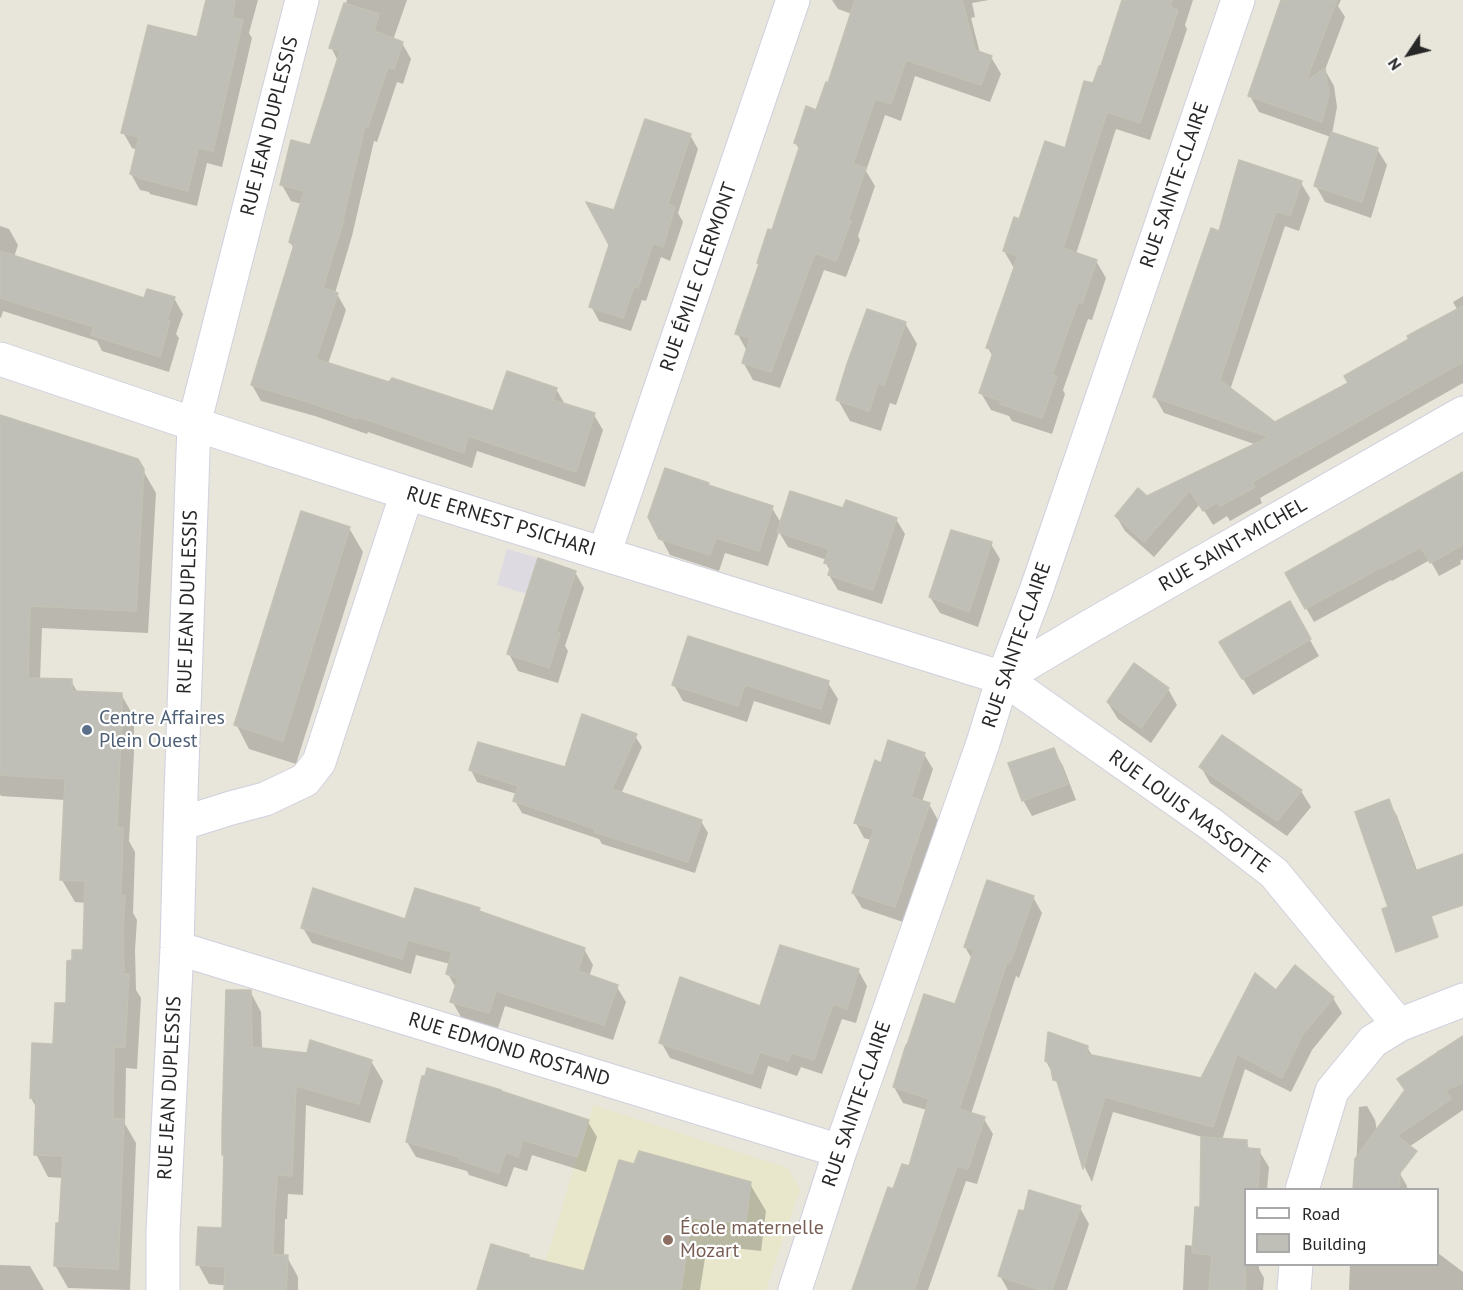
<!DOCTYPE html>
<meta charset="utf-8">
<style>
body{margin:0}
#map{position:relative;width:1463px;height:1290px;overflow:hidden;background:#e8e5da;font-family:"PT Sans",sans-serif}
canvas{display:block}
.legend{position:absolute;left:1244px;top:1188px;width:195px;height:78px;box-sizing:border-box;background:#fff;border:2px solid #a9a9a9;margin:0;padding:8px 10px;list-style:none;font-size:18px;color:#272727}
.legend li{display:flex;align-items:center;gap:12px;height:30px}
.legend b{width:30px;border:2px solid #a9a9a9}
.north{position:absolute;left:1379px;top:24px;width:60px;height:60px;-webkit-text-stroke:4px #fff;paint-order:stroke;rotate:235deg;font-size:16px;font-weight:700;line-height:24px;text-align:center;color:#272727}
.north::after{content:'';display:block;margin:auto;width:21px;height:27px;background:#272727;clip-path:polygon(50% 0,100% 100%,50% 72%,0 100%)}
</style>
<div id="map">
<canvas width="1463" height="1290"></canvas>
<ul class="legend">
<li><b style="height:8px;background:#fff"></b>Road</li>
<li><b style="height:16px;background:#c0bfb7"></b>Building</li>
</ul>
<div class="north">N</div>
</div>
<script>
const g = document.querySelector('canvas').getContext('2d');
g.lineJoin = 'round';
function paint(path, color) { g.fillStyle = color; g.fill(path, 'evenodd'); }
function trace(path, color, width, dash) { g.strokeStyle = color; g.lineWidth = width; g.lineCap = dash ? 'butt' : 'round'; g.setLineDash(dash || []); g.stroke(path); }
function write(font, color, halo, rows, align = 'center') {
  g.font = font + ' "PT Sans",sans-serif'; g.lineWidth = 4.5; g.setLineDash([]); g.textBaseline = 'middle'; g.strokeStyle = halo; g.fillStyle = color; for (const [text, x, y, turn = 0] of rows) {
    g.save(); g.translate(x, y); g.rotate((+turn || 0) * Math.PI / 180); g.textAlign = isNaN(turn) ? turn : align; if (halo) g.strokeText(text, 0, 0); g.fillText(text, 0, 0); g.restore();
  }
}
paint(new Path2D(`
 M507,549l31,9 -11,36 -30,-9z`), '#dedae1');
paint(new Path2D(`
 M593,1105l195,63 12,21 -34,101h-229z`), '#e8e6cb');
paint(new Path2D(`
 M207,0h51l-9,33 3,5 -30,129 -15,-4 -10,43 -47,-12 -1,-2 -9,-2 -9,-16 6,-24 -5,-2 -9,-16 76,-93z
 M347,0h60l-14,40 9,3 9,16 -8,25 -6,-2 -20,60 -3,-1 -22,95 -17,57 2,1 9,16 -18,54 166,49 62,-24 10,17 28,9 9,15 -18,57 -108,-36 -5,17 -104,-36 -1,2 -52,-18 -54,-15 -9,-16 42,-136 -4,-7 12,-38 -11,-3 -9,-16 29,-38 27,-86 -7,-14z
 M832,0h157l-17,3 3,14 -4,1 9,35 11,4 10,17 -11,28 -75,-26 -14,45 -16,-6 -19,56 9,15 -17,50 2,4 -14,37 -22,-7 -44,118 -27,-8 -10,-18 4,-11 -10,-18 36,-101 27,-82 -5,-7 22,-31 12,-27 23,-71 -14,-5z
 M1123,0h70l-8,25 2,4 -37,111 -34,-11 -40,125 20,7 10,17 -14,42 -4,-1 -25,71 2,4 -13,40 -40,-13 -3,-5 -18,-6 -10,-17 12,-36 -5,-9 26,-80 -10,-17 16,-30 46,-71 36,-82z
 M1283,0h58l-3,6 7,11 -20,53 9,16 3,21 -5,27 45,15 10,16 -16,53 -46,-16 -9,-16 15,-49 -72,-25 -9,-16z
 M690,135l8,14 -20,64 5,9 -13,39 -9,-4 -15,44 -4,-1 -11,31 -32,-10 -8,-15 20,-61 4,-33z
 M1301,183l9,15 -11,33 -14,-5 -55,164 45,33 75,-39 108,-73 -5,-9 10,-6v87l-203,115 2,5 -32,18 -3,-5 -14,9 -13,-21 -46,53 -29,-26 -9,-15 31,-19 110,-52 -93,-32 -9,-16 65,-164z
 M0,226l9,3 9,16 -4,12 131,43 29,-2 9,16 -7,20 3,4 -10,34 -67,-21 -5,-10 -94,-30 -2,7 -1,-1z
 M905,323l12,21 -21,61 -6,-2 -9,28 -31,-10 -12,-21z
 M0,416l137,44 19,33 -8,140 -106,-5 -2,52 31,1 7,12 43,1 13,23v36l-5,88 6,11 -2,61 4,7 -2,30 1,40 5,8 -4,71 -11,-1 -1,56 11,19 -6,147 -62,-2 -13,-23 5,-40 3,-47 -15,-1 -12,-23 1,-45 -6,-11 24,-53 13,-40 5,-44 11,-10 2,-48 -11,-1 -13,-22 3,-80 -64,-4 -1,-2z
 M1463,474v85l-3,2 1,3 -22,12 -9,-16 -38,21 -1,-1 -77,42 -27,-48z
 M708,484l2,3 62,21 9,15 63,-13 52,9 9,15 -23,70 -44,-14 -9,-15 1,-4 -4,-8 1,-3 -39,-13 -9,-15 -11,34 -43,-13 -6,18 -49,-16 -9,-17z
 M349,528l14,24 -67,212 -47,-15 -13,-25z
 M991,544l9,15 -22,68 -38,-14 -10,-16z
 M575,572l9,16 -19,58 3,5 -10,32 -40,-12 -9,-17z
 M1289,603l30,53 -66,39 -23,-37z
 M828,683l10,16 -8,26 -76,-24 -7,21 -64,-21 -9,-16z
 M1168,689l9,16 -26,38 -33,-24 -10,-16z
 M635,736l7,11 -21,47 80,27 7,12 -13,40 -93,-29 -3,-5 -77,-26 -7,-12 2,-7 -40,-12 -6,-12 95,-1z
 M1222,737l79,54 10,16 -24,29 -77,-53 -9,-16z
 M1053,749l10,17 13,34 -44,16 -9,-16z
 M924,754l9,15 -11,33 7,2 9,16 -35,102 -41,-14 -9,-15 18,-53 -7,-2 -8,-15 26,-58z
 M1388,800l9,16 27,73 -67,-76z
 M1033,897l9,16 -23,65 -3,-2 -45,138 13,5 9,15 -16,50 -11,-3 -38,109h-74l40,-99 15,-23 18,-58 -24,-7 -9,-16 62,-81 16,-47 -7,-12z
 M478,910l2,3 104,36 9,16 -4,12 28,10 9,15 -13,38 -108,-34 -7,22 -37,-11 -9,-16 4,-13 -8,-14 2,-10 -34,-9 -5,19 -99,-31 -9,-15 103,-7z
 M858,970l9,16 -11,37 -14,-4 -20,55 -21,-7 -4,9 -29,-10 -7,23 -91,-31 -9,-16 100,-34z
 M250,991l11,21 1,37 109,12 12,20 -13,42 -64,-18 -3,90 -15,-1 -1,25h-2l-1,38h3l11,20v13h-73l8,-4 -24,-2 -11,-20 25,-34 2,-72 -2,-4z
 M1276,992l57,6 9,15 -30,37 -21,42 -46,-23 -23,71 24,2 4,8 9,1 10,16 -2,23h-21v74h13v5l5,9 -1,12h-80l2,-45 9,1 8,-37v-72l-89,-25 -21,70 -7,-14 -24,-78 -15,-29 41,-14 6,10 109,22z
 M1463,1041v69l-79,54 15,8 8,14v4h-52l4,-83 8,-1 8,14 2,11 62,-77 -2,-3z
 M588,1122l9,15 -11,35 -54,-17 -5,16 -13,-4 -7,20 -38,-12 -2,-4 -51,-14 -9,-15z
 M750,1184l16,27 -5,40 -54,-6 -7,45h-222l50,-34 1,2 56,15z
 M1080,1208l9,16 -22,66h-59l-8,-14z
 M1438,1253l25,19v18h-114l1,-26h88z
 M0,1265l30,1 14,24h-44z`), '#0003');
const building = new Path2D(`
 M206,0h29l-3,18 11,2 -30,131 -15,-3 -10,43 -49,-13 1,-1 -10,-3 9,-37 -18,-4 27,-108 49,12z
 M855,0h107l13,50 17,6 -11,29 -75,-25 -15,44 -16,-5 -22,65 13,4 -18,52 3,1 -15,40 -21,-8 -44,119 -29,-9 8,-25 -15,-4 24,-70 -2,-1 11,-34 4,1 28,-85 -6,-2 12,-37 10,4 10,-28 2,1z
 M1122,0h50l-2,7 8,3 -38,113 -33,-11 -44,136 34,12 -15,44 -4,-2 -26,73 5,1 -15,42 -42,-14 1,-3 -22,-8 15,-43 -8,-2 32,-92 -15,-5 11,-34 5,2 26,-78 20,7 19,-67 9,2 6,-17h2z
 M1281,0h56l-31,81 19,-13 4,26 -7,28 -74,-26z
 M344,3l35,11 -5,17 29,11 -9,27 -6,-2 -20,60 -3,-1 -22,93h1l-21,69 15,5 -22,66 73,23 3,-4 101,33 14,-40 50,17 -4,12 42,13 -19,59 -108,-36 -4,17 -105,-36 -1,2 -53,-18 -54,-16 43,-140 -5,-3 15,-51 -24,-6 11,-45 19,5 30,-94 -11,-3z
 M645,119l46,15 -23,70 7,3 -12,40 -10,-4 -15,45 -4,-1 -11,31 -34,-11 20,-62 -23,-43 28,8z
 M1331,132l47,16 -16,54 -48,-16z
 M1239,160l63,21 -12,35 -14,-5 -56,169 55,42 73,-39 -4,-7 65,-37 -2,-3 56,-30v56l-211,120 3,5 -35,19 -3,-4 -14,9 -13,-21 -46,52 -29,-26 23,-28 9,8 122,-59 -116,-40 58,-169 8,3z
 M0,251l144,47 3,-9 28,8 -8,22 3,2 -10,36 -69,-22 3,-8 -94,-29z
 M867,309l39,13 -22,63 -6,-2 -9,28 -33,-11 11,-36z
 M0,415l138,44 6,10 -8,142 -106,-5 -2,72 44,1v12l50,2v38h-1l-4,97h6l-2,68h4l-2,31 1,47h5l-4,73h-11l-1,72h11l-6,150 -64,-3 2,-43h3l4,-67 -29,-1 2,-56 -6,-1 2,-55 21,1 2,-41h11l1,-42 5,-1v-10h11l2,-69 -25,-1 5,-101 -65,-4z
 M665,468l44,15 -1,2 65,21 -14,45 -43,-13 -6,17 -51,-16 -11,-22z
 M1463,472v73l-33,18 -9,-16 -39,21v-1l-77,42 -20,-36z
 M790,491l53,17 3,-8 51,18 -24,72 -45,-15 3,-10 -7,-2 5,-14 -52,-17z
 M301,511l49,16 -67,214 -49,-16z
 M951,530l41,12 -23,70 -40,-15z
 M538,558l38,13 -20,61 4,1 -11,35 -42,-14z
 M1290,601l21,38 -69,40 -23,-37z
 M688,636l141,45 -8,28 -76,-24 -7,21 -66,-21z
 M1134,663l35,25 -28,40 -34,-26z
 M582,714l55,20 -25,55 90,31 -14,42 -94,-30 1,-3 -82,-28 5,-15 -49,-16 9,-28 87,25z
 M1222,735l80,55 -25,31 -78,-54z
 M888,740l37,13 -14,44 19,6 -35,104 -43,-14 22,-64 -20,-6 21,-63 6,3z
 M1054,748l14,36 -46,17 -14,-38z
 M1389,799l26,72 48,-17v51l-32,11 7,21 -42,15 -14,-43 6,-2 -33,-95z
 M987,880l47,16 -24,67 -3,-1 -48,147 26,8 -17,52 -11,-3 -43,124h-62l36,-103 5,2 9,-25 7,2 20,-67 -36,-12 13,-42h1l17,-51 31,10 19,-54 -10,-3z
 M313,888l92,31 10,-31 65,20 -1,3 106,37 -7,23 40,14 -14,40 -108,-34 -7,22 -39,-11 8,-24 -12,-4 6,-22 -44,-12 -6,19 -101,-31z
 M780,945l79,24 -12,40 -14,-5 -19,56 -22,-7 -4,8 -28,-9 -8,22 -93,-31 21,-66 80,29z
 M1295,965l39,32 -31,37 -21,44 -45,-24 -24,73 -108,-30 -22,72 -26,-88 -4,-1 -3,-17 -5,-2 3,-29 40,14 -1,8 114,24 54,-105 21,17z
 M226,990h25l1,57 55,6 3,-13 62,20 -13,44 -63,-18 -4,90 -15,-1 -1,24h-1l-2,56h15l-2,35h-62l1,-23 -29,-2 2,-38 24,1 2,-73h-2v-25z
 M1463,1036v47l-17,7 5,9 -54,37 20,15 -17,22 -1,17h-46l2,-31 50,-69 -8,-11z
 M427,1068l74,22v1l88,29 -12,37 -54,-17 -5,17 -12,-5 -7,21 -40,-13 1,-3 -54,-15 16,-66h3z
 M1201,1137l46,3v8l13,1 -2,41h-13v100h-36l3,-35 -20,-2 3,-46h5z
 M639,1151l112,31 -5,42 -54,-6 -11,72h-204l14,-46 38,11 -1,2 56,14 35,-111 15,4z
 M1029,1190l52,16 -29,84h-12l-42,-14 21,-66 5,1z`);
paint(building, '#c0bfb7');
trace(building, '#c3c1b4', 1.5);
const minor = new Path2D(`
 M0,359l194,65 213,69 596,185 209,147 62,48 125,152
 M604,554l189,-554
 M1003,678l84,-50 376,-215
 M180,824l51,-16 34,-9 40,-19 14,-18 88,-269
 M177,948l663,203
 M1302,1190l30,-99 41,-50 26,-16 64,-25
 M163,1290v-59l14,-283 4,-154 13,-370 108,-424
 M795,1290l45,-139 143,-408 20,-65 33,-87 202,-591
 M1294,1290l2,-26`);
trace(minor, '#d0d0df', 35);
trace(minor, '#fff', 33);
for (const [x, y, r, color] of [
 [87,730,6,"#5c6f8a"],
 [668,1240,6,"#8d6e63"]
]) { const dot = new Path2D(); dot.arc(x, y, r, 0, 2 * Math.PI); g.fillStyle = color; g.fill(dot); trace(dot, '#fff', 2); }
write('20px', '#272727', '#fff', [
 ["RUE JEAN DUPLESSIS",270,126,-76],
 ["RUE SAINTE-CLAIRE",1175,185,-71],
 ["RUE ÉMILE CLERMONT",699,277,-71],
 ["RUE ERNEST PSICHARI",501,522,17],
 ["RUE SAINT-MICHEL",1233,545,-30],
 ["RUE JEAN DUPLESSIS",188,602,-88],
 ["RUE SAINTE-CLAIRE",1017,645,-71],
 ["RUE LOUIS MASSOTTE",1189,812,36],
 ["RUE EDMOND ROSTAND",509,1050,17],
 ["RUE JEAN DUPLESSIS",170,1088,-87],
 ["RUE SAINTE-CLAIRE",857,1104,-71]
]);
write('20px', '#4e5e75', '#fff', [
 ["Centre Affaires",99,718],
 ["Plein Ouest",99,741]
], 'left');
write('20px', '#785e54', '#fff', [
 ["École maternelle",680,1228],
 ["Mozart",680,1251]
], 'left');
</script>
